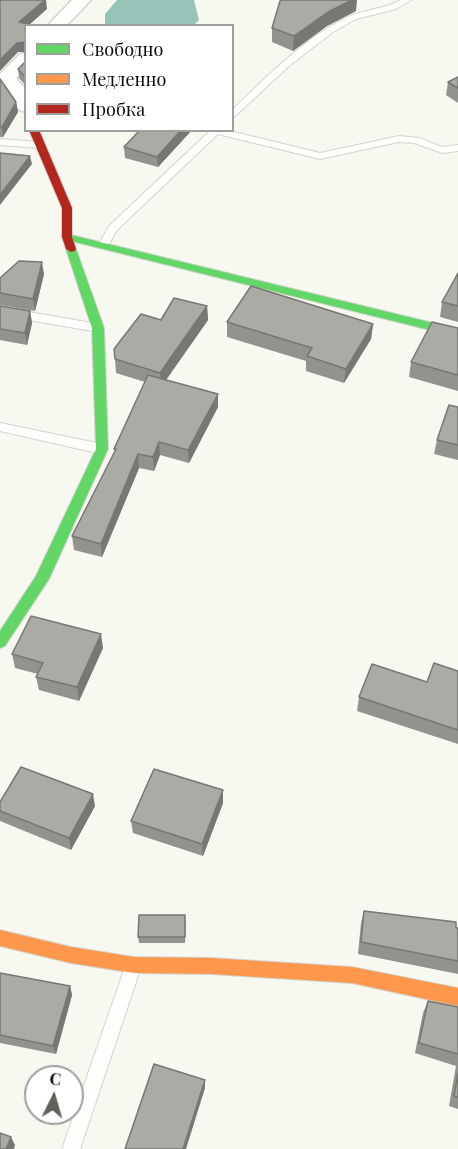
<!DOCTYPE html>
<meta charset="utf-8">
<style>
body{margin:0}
#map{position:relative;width:458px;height:1149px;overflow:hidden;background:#f7f9f0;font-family:"Playfair Display",serif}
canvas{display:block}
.legend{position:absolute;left:24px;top:24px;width:210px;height:108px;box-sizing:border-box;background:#fff;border:2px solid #9e9e9c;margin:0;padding:8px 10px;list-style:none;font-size:18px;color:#0c0d07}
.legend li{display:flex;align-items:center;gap:12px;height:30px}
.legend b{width:30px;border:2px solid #9e9e9c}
.north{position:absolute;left:24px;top:1065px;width:60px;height:60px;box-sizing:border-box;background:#fff;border:2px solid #9e9e9c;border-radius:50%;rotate:5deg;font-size:16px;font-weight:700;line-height:24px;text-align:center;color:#0c0d07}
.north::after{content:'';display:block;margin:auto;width:21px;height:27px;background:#5e6059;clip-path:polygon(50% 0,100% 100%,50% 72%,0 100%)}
</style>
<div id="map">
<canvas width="458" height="1149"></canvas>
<ul class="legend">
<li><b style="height:8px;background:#63d668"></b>Свободно</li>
<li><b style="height:8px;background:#ff974d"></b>Медленно</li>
<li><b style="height:8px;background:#b3261e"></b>Пробка</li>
</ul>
<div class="north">С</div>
</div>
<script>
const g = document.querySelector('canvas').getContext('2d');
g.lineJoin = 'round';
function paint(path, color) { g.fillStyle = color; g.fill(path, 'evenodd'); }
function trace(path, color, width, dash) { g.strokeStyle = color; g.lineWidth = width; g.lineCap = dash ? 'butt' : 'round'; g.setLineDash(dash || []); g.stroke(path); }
paint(new Path2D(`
 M117,0h77l5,20 -5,5h-89v-11z`), '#96c4b8');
const lane = new Path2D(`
 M401,0h10l-15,9 -40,10 -23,13 -44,34 -57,53v-9c35,-33 69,-69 112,-91 18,-10 39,-9 57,-19z
 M211,130h15l94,23 79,-17 20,2 23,9 16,-2v6l-16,2 -28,-10 -15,-1 -79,17 -102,-25 -101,96 -10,18h-8l-1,-2 11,-20z
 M0,139l39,3 5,3 -5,3 -39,-3z
 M0,307l98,17 6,4 -6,4 -98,-17z
 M0,423l102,21 6,5 -6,5 -102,-23z
 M133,959l6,2 2,6 -61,182h-18l63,-182 2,-6z`);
const street = new Path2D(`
 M72,0h19l-25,26h-19z
 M26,53v16l-10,9 10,12v22l-7,-2 -19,-27v-9l20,-20z`);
const fast = new Path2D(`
 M67,234l391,95v8l-395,-98 -1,-2z
 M71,246l5,3 28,79 4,121 -59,130 -44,67 -5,2v-17l36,-55 60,-127 -4,-121 -26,-79z`);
const slow = new Path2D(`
 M0,930l71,17 63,10 77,1 141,9 106,21v18l-106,-23 -141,-9 -77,-1 -63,-10 -71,-17z`);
const jam = new Path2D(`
 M29,130h10l33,78v29l4,12 -1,2 -4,1 -5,-3 -4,-12v-29z`);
trace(lane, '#d2d4cd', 2);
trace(street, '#d2d4cd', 3);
trace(fast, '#d2d4cd', 2);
trace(slow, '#d2d4cd', 2);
trace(jam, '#d2d4cd', 2);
paint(lane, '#fefefd');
paint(street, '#fefefd');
paint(fast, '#63d668');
paint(slow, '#ff974d');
paint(jam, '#b3261e');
paint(new Path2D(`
 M356,11l-29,15 -34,25 -21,-9v-14z
 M26,61v25l-7,-8 -1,-9z
 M458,77v26l-12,-8 2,-13z
 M0,79l16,23 2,10 -15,25h-3z
 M140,130h52l-34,37 -33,-9 -1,-11z
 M458,273v49l-18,-5 2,-15z
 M44,274l-9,37 -35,-6v-27z
 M0,306l30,5 2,12 -5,22 -27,-5z
 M207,306l1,14 -42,60 52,27 -29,56 -29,-8 -6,16 -15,-3 -37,89 -28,-7 -2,-14 43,-83 -1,-4 31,-67 -29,-9 -1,-14 46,-39z
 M227,322l146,2 -2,15 -27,44 -38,-12v-10l-79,-24z
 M458,328v63l-49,-14 2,-15z
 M458,407v53l-24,-6 3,-14z
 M103,648l-24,53 -40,-11 -3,-13 2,-3 -23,-6 -3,-14z
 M458,671v73l-101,-33 2,-14 68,-15z
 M223,790v13l-20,53 -70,-23 -2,-12z
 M0,802l95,4 -24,44 -71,-29z
 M364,911l94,17v46l-100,-20 3,-31z
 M186,921l-1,22h-46l-1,-6z
 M0,973l70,13 2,9 -16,59 -56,-11z
 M428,1001l30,6v102l-9,-3 7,-40 -41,-13 8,-40z`), '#93928d');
paint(new Path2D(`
 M45,0h1l1,9 -19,17 -9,-4z
 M352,0h5l-1,11 -29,15 -34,25 1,-15 34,-24z
 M26,42v10h-8l-18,19v-11l17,-17z
 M16,102l2,10 -15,25 -1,-10z
 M181,130h11l-34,37 -1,-10z
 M30,156l2,8 -32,41v-10z
 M42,262l2,12 -9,37 -2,-12z
 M207,306l1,14 -47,67 -1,-14z
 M30,311l2,12 -5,22 -2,-12z
 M373,324l-2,15 -27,44 2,-14z
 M218,394v13l-29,56 -1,-13z
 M159,442l1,13 -6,16 -1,-14z
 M138,454l1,14 -37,89 -1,-13z
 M101,634l2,14 -24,53 -2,-14z
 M223,790v13l-20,53 -1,-12z
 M93,794l2,12 -24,44 -2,-12z
 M70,986l2,9 -16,59 -3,-8z
 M205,1080v8l-19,61h-3z
 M11,1137l4,8 -1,4h-8z`), '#787773');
const building = new Path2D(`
 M0,0h45l-26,22 16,4h-9v16l-9,1 -17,17z
 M282,0h70l-24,12 -34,24 -22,-8 8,-27z
 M26,61v17l-8,-9z
 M458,77v11l-10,-6z
 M0,79l16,23 -14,25h-2z
 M140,130h41l-24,27 -33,-10z
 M0,153l30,3 -30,39z
 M19,261l23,1 -9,37 -33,-6v-15z
 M458,273v33l-16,-4z
 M251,286l122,38 -27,45 -39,-13 5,-8 -85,-26z
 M174,298l33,8 -47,67 -45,-14 -1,-10 27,-35 20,6z
 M0,306l30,5 -5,22 -25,-4z
 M432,322l26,6v47l-47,-13z
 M148,375l70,19 -30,56 -29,-8 -6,15 -15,-3 -37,90 -29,-8 44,-87h-2z
 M449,405l9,2v38l-21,-5z
 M31,616l70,18 -24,53 -41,-10 7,-14 -31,-9z
 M434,663l24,8v59l-99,-33 13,-33 55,18z
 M21,767l72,27 -24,44 -69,-27v-9z
 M154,769l69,21 -21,54 -71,-23z
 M364,911l92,11v6h2v33l-97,-19z
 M139,915h46v22h-47z
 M0,973l70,13 -17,60 -53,-11z
 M428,1001l30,6v47l-39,-11z
 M154,1064l51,16 -22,69h-58z
 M458,1073v24l-4,-1z
 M0,1133l11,4 -5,12h-6z`);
paint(building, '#abaaa4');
trace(building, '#787773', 1.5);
</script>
